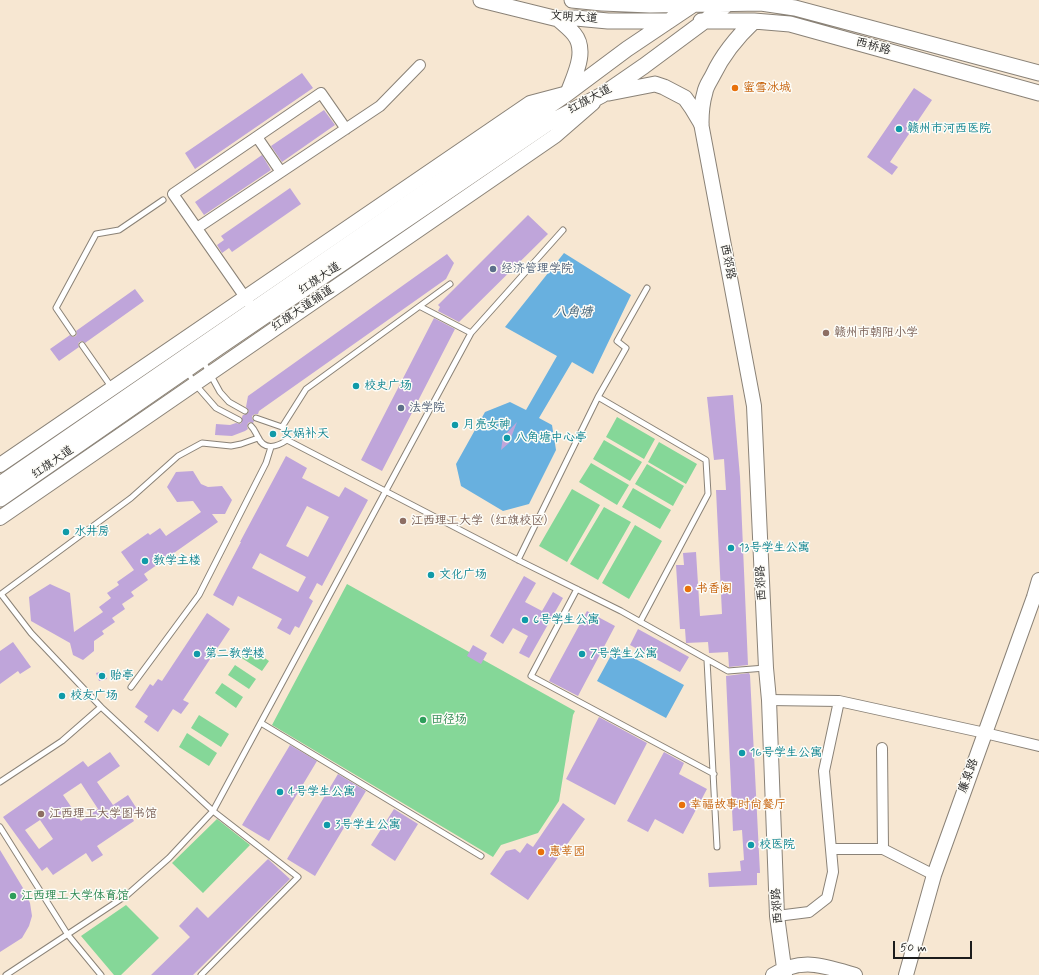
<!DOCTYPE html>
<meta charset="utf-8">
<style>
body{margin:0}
#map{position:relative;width:1039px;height:975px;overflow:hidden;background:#f7e7d2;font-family:Mynerve,sans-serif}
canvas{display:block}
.scale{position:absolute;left:893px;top:941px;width:79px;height:18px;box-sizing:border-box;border:2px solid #1c1c1c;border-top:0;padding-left:5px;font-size:12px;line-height:14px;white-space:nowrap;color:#1c1c1c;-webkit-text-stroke:3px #fdfcf7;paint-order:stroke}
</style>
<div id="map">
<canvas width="1039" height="975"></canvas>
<div class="scale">50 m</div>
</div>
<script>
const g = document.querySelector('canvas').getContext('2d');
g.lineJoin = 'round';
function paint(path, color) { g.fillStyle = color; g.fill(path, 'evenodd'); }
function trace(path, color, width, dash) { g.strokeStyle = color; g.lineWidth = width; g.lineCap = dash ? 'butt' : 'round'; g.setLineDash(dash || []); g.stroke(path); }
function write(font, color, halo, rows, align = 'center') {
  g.font = font + ' Mynerve,"LXGW WenKai TC",sans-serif'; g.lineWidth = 3; g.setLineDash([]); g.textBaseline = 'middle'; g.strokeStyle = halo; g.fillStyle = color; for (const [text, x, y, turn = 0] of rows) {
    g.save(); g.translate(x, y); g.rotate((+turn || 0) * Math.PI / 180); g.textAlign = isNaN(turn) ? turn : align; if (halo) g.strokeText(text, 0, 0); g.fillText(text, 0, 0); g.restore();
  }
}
paint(new Path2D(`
 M617,417l38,22 -11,20 -38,-22z
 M604,440l38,22 -12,19 -37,-22z
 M659,442l38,22 -11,20 -38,-22z
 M591,463l38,22 -12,20 -38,-23z
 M647,464l37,22 -11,20 -38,-22z
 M633,488l38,22 -11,19 -38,-22z
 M572,489l28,16 -33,57 -28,-16z
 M604,507l27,15 -33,58 -28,-16z
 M635,525l27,16 -33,58 -27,-16z
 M347,584l228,127 -2,4 -14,86 -21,32 -37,12 -8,12 -221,-132z
 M247,646l22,15 -7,10 -22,-14z
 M235,665l21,14 -7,10 -21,-14z
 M222,683l21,14 -7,11 -21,-15z
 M199,715l30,19 -8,13 -30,-19z
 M187,733l30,20 -8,13 -30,-19z
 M217,819l33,26 -47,48 -31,-30z
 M126,905l33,33 -38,37h-7l-33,-39z`), '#85d798');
paint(new Path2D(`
 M564,253l67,42 -38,79 -21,-12 -33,56 13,7 4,25 -27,54 -26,7 -42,-25 -5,-22 29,-52 25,-10 16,8 31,-54 -52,-29z
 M615,648l69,37 -18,33 -69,-37z`), '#68b0df');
paint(new Path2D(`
 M302,73l11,15 -118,81 -10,-16z
 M914,88l18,12 -42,62 8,5 -6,8 -25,-18z
 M324,110l11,15 -53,37 -11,-16z
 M262,155l9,15 -67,45 -9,-13z
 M290,188l11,16 -69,48 -3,-4 -7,5 -5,-8 7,-5 -3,-4z
 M528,215l20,19 -89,88 -21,-11 2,-4 -2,-2z
 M447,254l7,9 -8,16 -187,132 -1,3h-3l-3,2v3l2,2 -1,2 -3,-1 -2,1 -1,4 1,2 -3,2 -13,5 -17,-1 1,-11 14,1 6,-2 4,1 2,-2v-5l1,-2 4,-1 2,-3 -3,-4 2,-11z
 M135,289l9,12 -59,42 -3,-2 -3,1 -1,3 1,2 -20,14 -9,-12 20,-14 3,2 3,-1 1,-3 -1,-2z
 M434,318l21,11 -73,142 -21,-11z
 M733,395l7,82 8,188 -19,2 -1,-15 -19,1 -1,-11 -22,1 -1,-14h-5l-4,-64h8l-1,-12 13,-1 4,64 22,-2 -6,-124h10l-2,-31 -10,1 -7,-63z
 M517,422l-8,21 -8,7 2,-13z
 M286,456l21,12 -5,10 37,19 6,-10 23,13 -46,86 -5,-3 -8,15 4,3 -14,27 -4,-2 -5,9 -13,-7 5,-9 -44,-23 -5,10 -20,-11 28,-53h-1zM307,506l22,11 -21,40 -22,-11zM260,553l46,24 -8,15 -46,-24z
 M193,471l8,13 7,3 14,-1 10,14 -7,14h-13l6,8 -74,52 4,6 -17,12 3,4 -12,8 3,5 -13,9 3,4 -13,9 2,3 -10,7v10l-11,9 -10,-5 -3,-12 -39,-22 -2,-24 21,-13 20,9 4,39 29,-20 -4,-5 12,-9 -4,-5 12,-8 -2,-3 17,-12 -13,-18 27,-19 2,2 10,-7 6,8 35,-24 -8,-11 -16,1 -10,-15 9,-15z
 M524,576l12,7 -11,19 17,9 11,-19 10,6 -34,60 -10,-5 9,-17 -15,-8 -10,16 -13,-8z
 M587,611l28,15 -37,70 -29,-15z
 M207,613l23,16 -47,71 6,3 -8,11 -8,-5 -15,23 -14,-10 4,-6 -13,-9 15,-23 3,2 5,-7 4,2z
 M638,629l51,28 -9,15 -50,-27z
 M13,642l18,25 -11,7 -2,-3 -18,13v-33z
 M473,645l14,8 -6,11 -14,-8z
 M104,671l3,8 -8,2 -3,-8z
 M749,673l1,2 10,198h-3v12l-48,2 -1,-14 33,-2 -1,-10 4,-1 -2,-30 -9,1 -7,-155z
 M599,717l48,26 -32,62 -49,-26z
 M290,745l27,16 -48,80 -27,-16z
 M110,752l10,14 -23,16 16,23 15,-10 9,14 -7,5 4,7 -37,25 6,9 -11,7 -6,-9 -33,22 -6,-8 -5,4 -39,-54 80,-56 5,6zM81,783l17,26 -17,12 -18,-26zM40,820l13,19 -14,10 -14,-19z
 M664,752l20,11 -5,11 28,15 -24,45 -28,-15 -7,13 -21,-11z
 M338,774l28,17 -51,85 -28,-17z
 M563,803l22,16 -57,81 -38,-26 16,-23 9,-2 5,4 7,-10 6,4z
 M394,809l24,15 -23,37 -24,-16z
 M0,850l23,38 7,15 2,13 -3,10 -7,12 -22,14z
 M268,859l22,20 -97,96h-42l39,-38 -11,-11 18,-19 11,11z`), '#bfa5da');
const lane = new Path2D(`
 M421,307l50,26
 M73,333l-17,-25 40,-74 23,-4 44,-30
 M82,345l30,43
 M203,361l17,31 9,10 16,9
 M187,371l8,13 21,24 23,12
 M598,397l108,63 2,34 -68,128
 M256,418l26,9 4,4 1,9
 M251,426c4,4 4,6 7,11 6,14 19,10 29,3
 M282,427l24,-38 144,-105
 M287,440l231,120 103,51 107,60 37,-3
 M518,560l80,-163 28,-49 -9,-7 30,-53
 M577,589l-46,87 183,98
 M707,660l10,187
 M131,687l68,-92 67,-132 5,-16
 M261,723l220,133
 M0,782l62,-41 39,-34
 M0,827l68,108 33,40
 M6,975l121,-80 42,-37 44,-47 258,-478 92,-103
 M201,975l97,-98 -85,-66 -112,-104 -70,-74 -30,-39 130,-96 47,-42 24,-13 29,3 10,-2 17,-6`);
const street = new Path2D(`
 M257,137l24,35
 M197,228l183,-122 40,-41
 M249,303l-76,-109 148,-101 25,36
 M769,700l70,1 146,32 54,13
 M882,748l1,101
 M831,849h52l51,26
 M777,916l32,-4 18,-14 6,-26 -9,-101 15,-70`);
const secondary = new Path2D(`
 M701,123l53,283 12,262 3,32 8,216 8,59
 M0,465l530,-362 34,-9
 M0,518l555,-382 38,-33
 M773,975c29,-18 52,-9 82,0
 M906,975l28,-100 100,-278 5,-17`);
const primary = new Path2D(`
 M481,0l77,19 18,-1 32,3h61
 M572,0l30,3 48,2 111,-2 34,5 244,65
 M558,19c6,5 12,10 16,15 14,17 0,42 -6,59
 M701,21h53l36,3 249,69
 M609,93l46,-9 9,3 21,11 7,10 9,15
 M701,123c0,-10 1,-21 4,-31 1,-6 5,-11 8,-17 10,-21 24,-38 41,-54
 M0,484l568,-391 59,-44 73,-49
 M0,499l219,-152 328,-223 55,-29 42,-29 89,-66`);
trace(lane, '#8a8277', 7);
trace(street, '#8a8277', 12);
trace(secondary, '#8a8277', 16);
trace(primary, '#8a8277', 17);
trace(lane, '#fff', 5);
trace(street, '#fff', 10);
trace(secondary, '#fff', 14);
trace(primary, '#fff', 15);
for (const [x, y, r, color] of [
 [735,88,4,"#e8710a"],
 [899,129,4,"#0f9aa8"],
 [493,269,4,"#5c6f8a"],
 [826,333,4,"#8d6e63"],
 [356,386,4,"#0f9aa8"],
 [401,408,4,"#5c6f8a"],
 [455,425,4,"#0f9aa8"],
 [273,434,4,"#0f9aa8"],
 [507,438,4,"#0f9aa8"],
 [403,521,4,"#8d6e63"],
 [66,532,4,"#0f9aa8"],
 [731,548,4,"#0f9aa8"],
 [145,561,4,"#0f9aa8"],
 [431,575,4,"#0f9aa8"],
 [688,589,4,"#e8710a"],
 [525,620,4,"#0f9aa8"],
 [197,654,4,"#0f9aa8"],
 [582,654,4,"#0f9aa8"],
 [102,676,4,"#0f9aa8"],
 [62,696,4,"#0f9aa8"],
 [423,720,4,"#2e9e5b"],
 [742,753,4,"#0f9aa8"],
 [280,792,4,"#0f9aa8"],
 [682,805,4,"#e8710a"],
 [41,814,4,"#8d6e63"],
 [327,825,4,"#0f9aa8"],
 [751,845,4,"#0f9aa8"],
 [541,852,4,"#e8710a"],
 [13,896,4,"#2e9e5b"]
]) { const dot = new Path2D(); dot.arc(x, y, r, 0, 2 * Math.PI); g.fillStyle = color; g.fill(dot); trace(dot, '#fdfcf7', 1.5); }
write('12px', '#1c1c1c', '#fdfcf7', [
 ["文明大道",574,18,4],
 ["西桥路",873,47,15],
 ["红旗大道",590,100,-29],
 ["西郊路",727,262,79],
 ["红旗大道",320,279,-34],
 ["红旗大道辅道",303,309,-34],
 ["红旗大道",53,463,-35],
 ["西郊路",762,583,-93],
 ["廉泉路",969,776,-70],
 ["西郊路",778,906,-94]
]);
write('12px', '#c56008', '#fdfcf7', [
 ["蜜雪冰城",743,88],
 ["书香阁",696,589],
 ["幸福故事时尚餐厅",690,805],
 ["惠莘园",549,852]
], 'left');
write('12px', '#0d838f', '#fdfcf7', [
 ["赣州市河西医院",907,129],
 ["校史广场",364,386],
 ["月亮女神",463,425],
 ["女娲补天",281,434],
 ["八角塘中心亭",515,438],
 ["水井房",74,532],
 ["13号学生公寓",739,548],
 ["教学主楼",153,561],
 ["文化广场",439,575],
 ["6号学生公寓",533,620],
 ["第二教学楼",205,654],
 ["7号学生公寓",590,654],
 ["贻亭",110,676],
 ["校友广场",70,696],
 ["16号学生公寓",750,753],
 ["4号学生公寓",288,792],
 ["3号学生公寓",335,825],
 ["校医院",759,845]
], 'left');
write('12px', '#4e5e75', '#fdfcf7', [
 ["经济管理学院",501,269],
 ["法学院",409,408]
], 'left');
write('12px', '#785e54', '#fdfcf7', [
 ["赣州市朝阳小学",834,333],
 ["江西理工大学（红旗校区）",411,521],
 ["江西理工大学图书馆",49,814]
], 'left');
write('12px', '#27864d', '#fdfcf7', [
 ["田径场",431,720],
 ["江西理工大学体育馆",21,896]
], 'left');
write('italic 13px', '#3e5f74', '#fdfcf7', [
 ["八角塘",573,313]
]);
</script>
